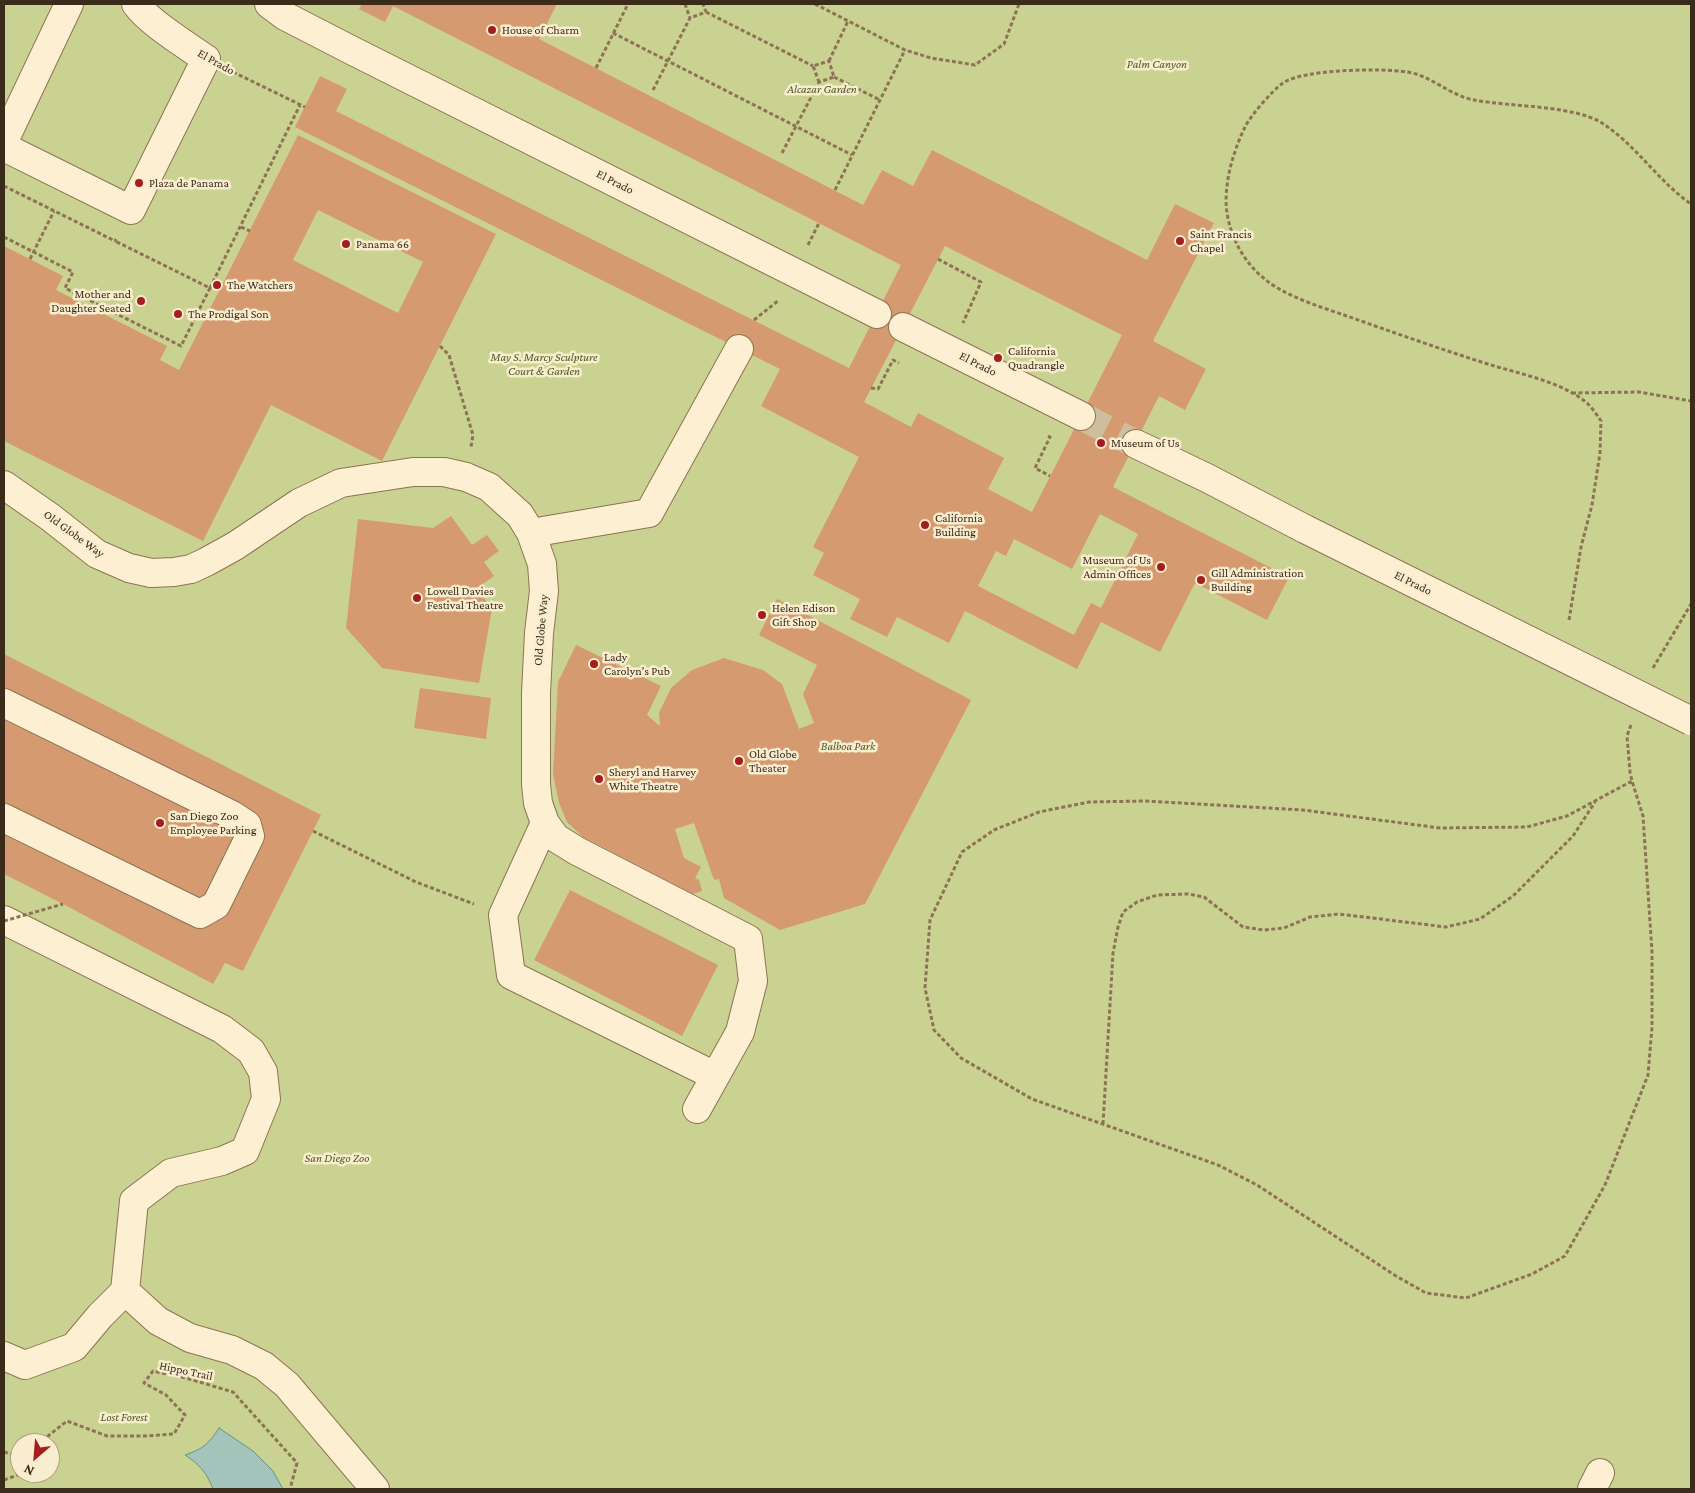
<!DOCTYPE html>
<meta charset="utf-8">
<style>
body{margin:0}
#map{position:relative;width:1695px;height:1493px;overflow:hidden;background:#f3e3be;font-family:"Crimson Pro",serif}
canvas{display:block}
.frame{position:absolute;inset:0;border:5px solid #3b2b1b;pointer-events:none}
.north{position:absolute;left:10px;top:1433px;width:50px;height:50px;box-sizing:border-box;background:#f9edcf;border:1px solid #ad9f87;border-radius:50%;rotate:207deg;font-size:14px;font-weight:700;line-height:20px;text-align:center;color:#3b2b1b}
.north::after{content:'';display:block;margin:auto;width:18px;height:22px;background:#a41e1e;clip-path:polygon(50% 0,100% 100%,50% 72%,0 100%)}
</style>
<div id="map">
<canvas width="1695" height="1493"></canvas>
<div class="frame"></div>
<div class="north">N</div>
</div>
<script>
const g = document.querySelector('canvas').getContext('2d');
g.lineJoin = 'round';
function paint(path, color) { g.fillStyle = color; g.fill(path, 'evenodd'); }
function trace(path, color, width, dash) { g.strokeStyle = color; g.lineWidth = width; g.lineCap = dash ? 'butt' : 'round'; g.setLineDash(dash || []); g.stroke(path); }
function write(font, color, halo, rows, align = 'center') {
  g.font = font + ' "Crimson Pro",serif'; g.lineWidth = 5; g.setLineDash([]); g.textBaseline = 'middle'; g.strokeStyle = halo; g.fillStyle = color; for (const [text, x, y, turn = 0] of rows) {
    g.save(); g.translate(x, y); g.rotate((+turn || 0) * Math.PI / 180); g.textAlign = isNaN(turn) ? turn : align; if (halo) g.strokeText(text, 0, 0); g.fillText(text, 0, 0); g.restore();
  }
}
paint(new Path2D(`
 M4,4h1687v1485h-1687zM20,1443h30v30h-30z`), '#cad291');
const water = new Path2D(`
 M219,1428l34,23 20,20 10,18h-70c-6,-16 -14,-25 -28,-34 18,-6 24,-11 34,-27z`);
paint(water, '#a2c4ba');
trace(water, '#689388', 1);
paint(new Path2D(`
 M362,4h195l-18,35 324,166 19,-35 31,16 19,-36 215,110 28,-56 39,19 -61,118 53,28 -21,41 -26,-14 -46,91 176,90 -22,43 -72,-37 -35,69 -59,-30 -24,47 -112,-58 -16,32 -52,-26 -10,20 -37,-18 10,-20 -47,-24 11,-22 -11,-6 46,-90 -98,-51 19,-37 -485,-242 25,-51 27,13 -11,22 513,257 52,-103 -508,-259 -8,16 -26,-13zM945,246l177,89 -90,177 -44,-23 16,-31 -86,-45 -7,14 -47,-25zM1100,514l38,20 -37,74 -10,-5 -17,32 -96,-49 18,-35 10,5 8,-17 58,30z
 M298,135l198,99 -114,227 -111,-56 -68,136 -199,-100v-195l59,30 -7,14 111,56 -7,14 19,10zM318,210l105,52 -25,51 -105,-53z
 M451,516l21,29 15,-10 12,16 -15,11 10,14 -17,12 15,21 -13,74 -97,-15 -36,-40 12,-109 75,9z
 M777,599l194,101 -106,204 -85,26 -56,-32 -5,-19 -5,1 -20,-57 -19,6 9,29 17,9 -6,11 4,2 3,11 -9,3 -110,-57 -16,-15 -8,-19 -6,-29 5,-92 18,-37 85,41 -14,29 13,11 -1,-13 12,-25 21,-18 32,-12 39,12 19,14 17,45 15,-6 -11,-29 14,-29 -58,-30z
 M4,654l317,161 -78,156 -18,-8 -12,21 -150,-80 -59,-30z
 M420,688l71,10 -5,41 -72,-11z
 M570,890l148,75 -36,71 -148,-76z`), '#d59a70');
trace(new Path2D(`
 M1081,416l55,28`), '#cebe9d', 28, [28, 14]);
const minor = new Path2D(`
 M269,4l16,12 68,35 524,263
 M4,141l65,-137
 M4,147l127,63 75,-151c-21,-15 -55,-35 -70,-55
 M903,327l178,89
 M1136,444l71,34 98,51
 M4,485l46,32 47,37 32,14 22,5 23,-1 17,-3 15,-7 29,-16 64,-43 42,-20 72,-11h31l22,5 23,10 31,28 11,18 11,31 2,27 -5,42 -3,60v91l2,19 7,20 11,15 21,13 171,88 5,42 -13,51 -43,77
 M531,533l118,-20 90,-164
 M4,703l228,112 15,10 3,11 -34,69 -16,9 -196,-96
 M545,823l-42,92 8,60 204,101
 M4,920l218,109 29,22 12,21 3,27 -21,52 -23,10 -51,12 -37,28 -9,90
 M4,1356l21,9 49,-18 26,-31 25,-25 33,30 32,17 42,12 32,16 23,19 88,104
 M1592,1489l8,-16`);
trace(minor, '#8d7355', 30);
trace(new Path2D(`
 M685,4l5,14
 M815,4l90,46 26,8 44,7 29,-21 15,-40
 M706,12l107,54
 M613,33l239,122
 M829,61l19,-40
 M596,68l32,-64
 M233,72l72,35
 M834,77l46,23
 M653,90l37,-72 16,-6 -3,-8
 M782,153l37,-71 15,-5 -5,-16 -16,5 6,16
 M4,186l111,55 1,-2
 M835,190l70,-140
 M241,227l9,4
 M4,237l69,35 -8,16 116,58 29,-58 -95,-47
 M808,245l11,-22
 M30,259l24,-48
 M938,259l43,23 -18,41
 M210,288l90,-183
 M754,320l25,-20
 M440,346l9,9 24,80 -2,12
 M871,388l7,1 15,-29 6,3
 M1572,393l67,-1 52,9
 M1048,436l2,1 -15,31 15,8
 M1569,620l12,-73 11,-42 8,-52 1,-32c-4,-6 -8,-12 -13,-17 -23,-21 -67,-30 -97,-39 -48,-15 -96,-32 -144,-49 -26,-9 -60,-19 -81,-36 -21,-16 -35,-41 -39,-67 -4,-28 6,-61 18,-86 6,-12 27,-36 38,-44 20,-14 98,-15 124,-11 23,3 42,23 67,28 36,7 99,5 128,23 34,22 56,58 89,81
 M1653,668l38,-64
 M1631,725l-4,11 3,36 2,9 11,35 9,136v75l-4,48 -43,110 -40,71 -33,18 -66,24 -40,-5 -30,-17 -139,-91 -39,-20 -186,-66 -71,-41 -27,-28 -9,-42 5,-68 32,-68 32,-22 45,-18 50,-10 56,-1 158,9 137,18 87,-1 40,-11 65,-35
 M313,831l103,51 58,22
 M1103,1124l10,-171 5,-26 5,-15 14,-10 20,-7 31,-1 16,3 39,30 21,3 20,-2 26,-11 29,-3 107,13 34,-8 33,-23 60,-60 22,-34
 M45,1443l3,-7 19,-15 40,15h38l29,-2 11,-19 -19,-20 -22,-12 9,-12 33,7 47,14 64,71 -7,26
 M4,1452l16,5
 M4,1480l19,-7`), '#8d7355', 3, [4, 2.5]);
trace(minor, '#fdf0d2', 28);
const minorBridge = new Path2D(`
 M1305,529l386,192`);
trace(minorBridge, '#8d7355', 30, []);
trace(new Path2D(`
 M4,921l59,-17`), '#8d7355', 3, [4, 2.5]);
trace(minorBridge, '#fdf0d2', 28);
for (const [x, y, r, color] of [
 [492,30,5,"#a41e1e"],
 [139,183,5,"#a41e1e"],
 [1180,241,5,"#a41e1e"],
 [346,244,5,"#a41e1e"],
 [217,285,5,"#a41e1e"],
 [141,301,5,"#a41e1e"],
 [178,314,5,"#a41e1e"],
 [998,358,5,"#a41e1e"],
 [1101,443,5,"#a41e1e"],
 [925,525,5,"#a41e1e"],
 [1161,567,5,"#a41e1e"],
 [1201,580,5,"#a41e1e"],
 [417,598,5,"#a41e1e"],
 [762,615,5,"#a41e1e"],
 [594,664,5,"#a41e1e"],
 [739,761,5,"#a41e1e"],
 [599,779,5,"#a41e1e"],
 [160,823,5,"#a41e1e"]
]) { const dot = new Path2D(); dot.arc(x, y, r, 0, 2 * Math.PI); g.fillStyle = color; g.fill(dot); trace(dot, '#f9edcf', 2); }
write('12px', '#3b2b1b', '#f9edcf', [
 ["House of Charm",502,30],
 ["Plaza de Panama",149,183],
 ["Saint Francis",1190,234],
 ["Chapel",1190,248],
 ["Panama 66",356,244],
 ["The Watchers",227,285],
 ["Mother and",131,294,"right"],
 ["Daughter Seated",131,308,"right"],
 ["The Prodigal Son",188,314],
 ["California",1008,351],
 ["Quadrangle",1008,365],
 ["Museum of Us",1111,443],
 ["California",935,518],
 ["Building",935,532],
 ["Museum of Us",1151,560,"right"],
 ["Admin Offices",1151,574,"right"],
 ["Gill Administration",1211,573],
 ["Building",1211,587],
 ["Lowell Davies",427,591],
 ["Festival Theatre",427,605],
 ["Helen Edison",772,608],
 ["Gift Shop",772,622],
 ["Lady",604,657],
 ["Carolyn’s Pub",604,671],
 ["Old Globe",749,754],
 ["Theater",749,768],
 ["Sheryl and Harvey",609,772],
 ["White Theatre",609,786],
 ["San Diego Zoo",170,816],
 ["Employee Parking",170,830]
], 'left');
write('12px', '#3b2b1b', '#f9edcf', [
 ["El Prado",216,62,29],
 ["El Prado",615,182,27],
 ["El Prado",978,364,27],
 ["Old Globe Way",74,534,36],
 ["El Prado",1413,583,26],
 ["Old Globe Way",541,630,-85],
 ["Hippo Trail",186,1371,12]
]);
write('italic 12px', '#4b5a1f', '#f9edcf', [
 ["Palm Canyon",1157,64],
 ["Alcazar Garden",822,89],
 ["May S. Marcy Sculpture",544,357],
 ["Court & Garden",544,371],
 ["Balboa Park",848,746],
 ["San Diego Zoo",337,1158],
 ["Lost Forest",124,1417]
]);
</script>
